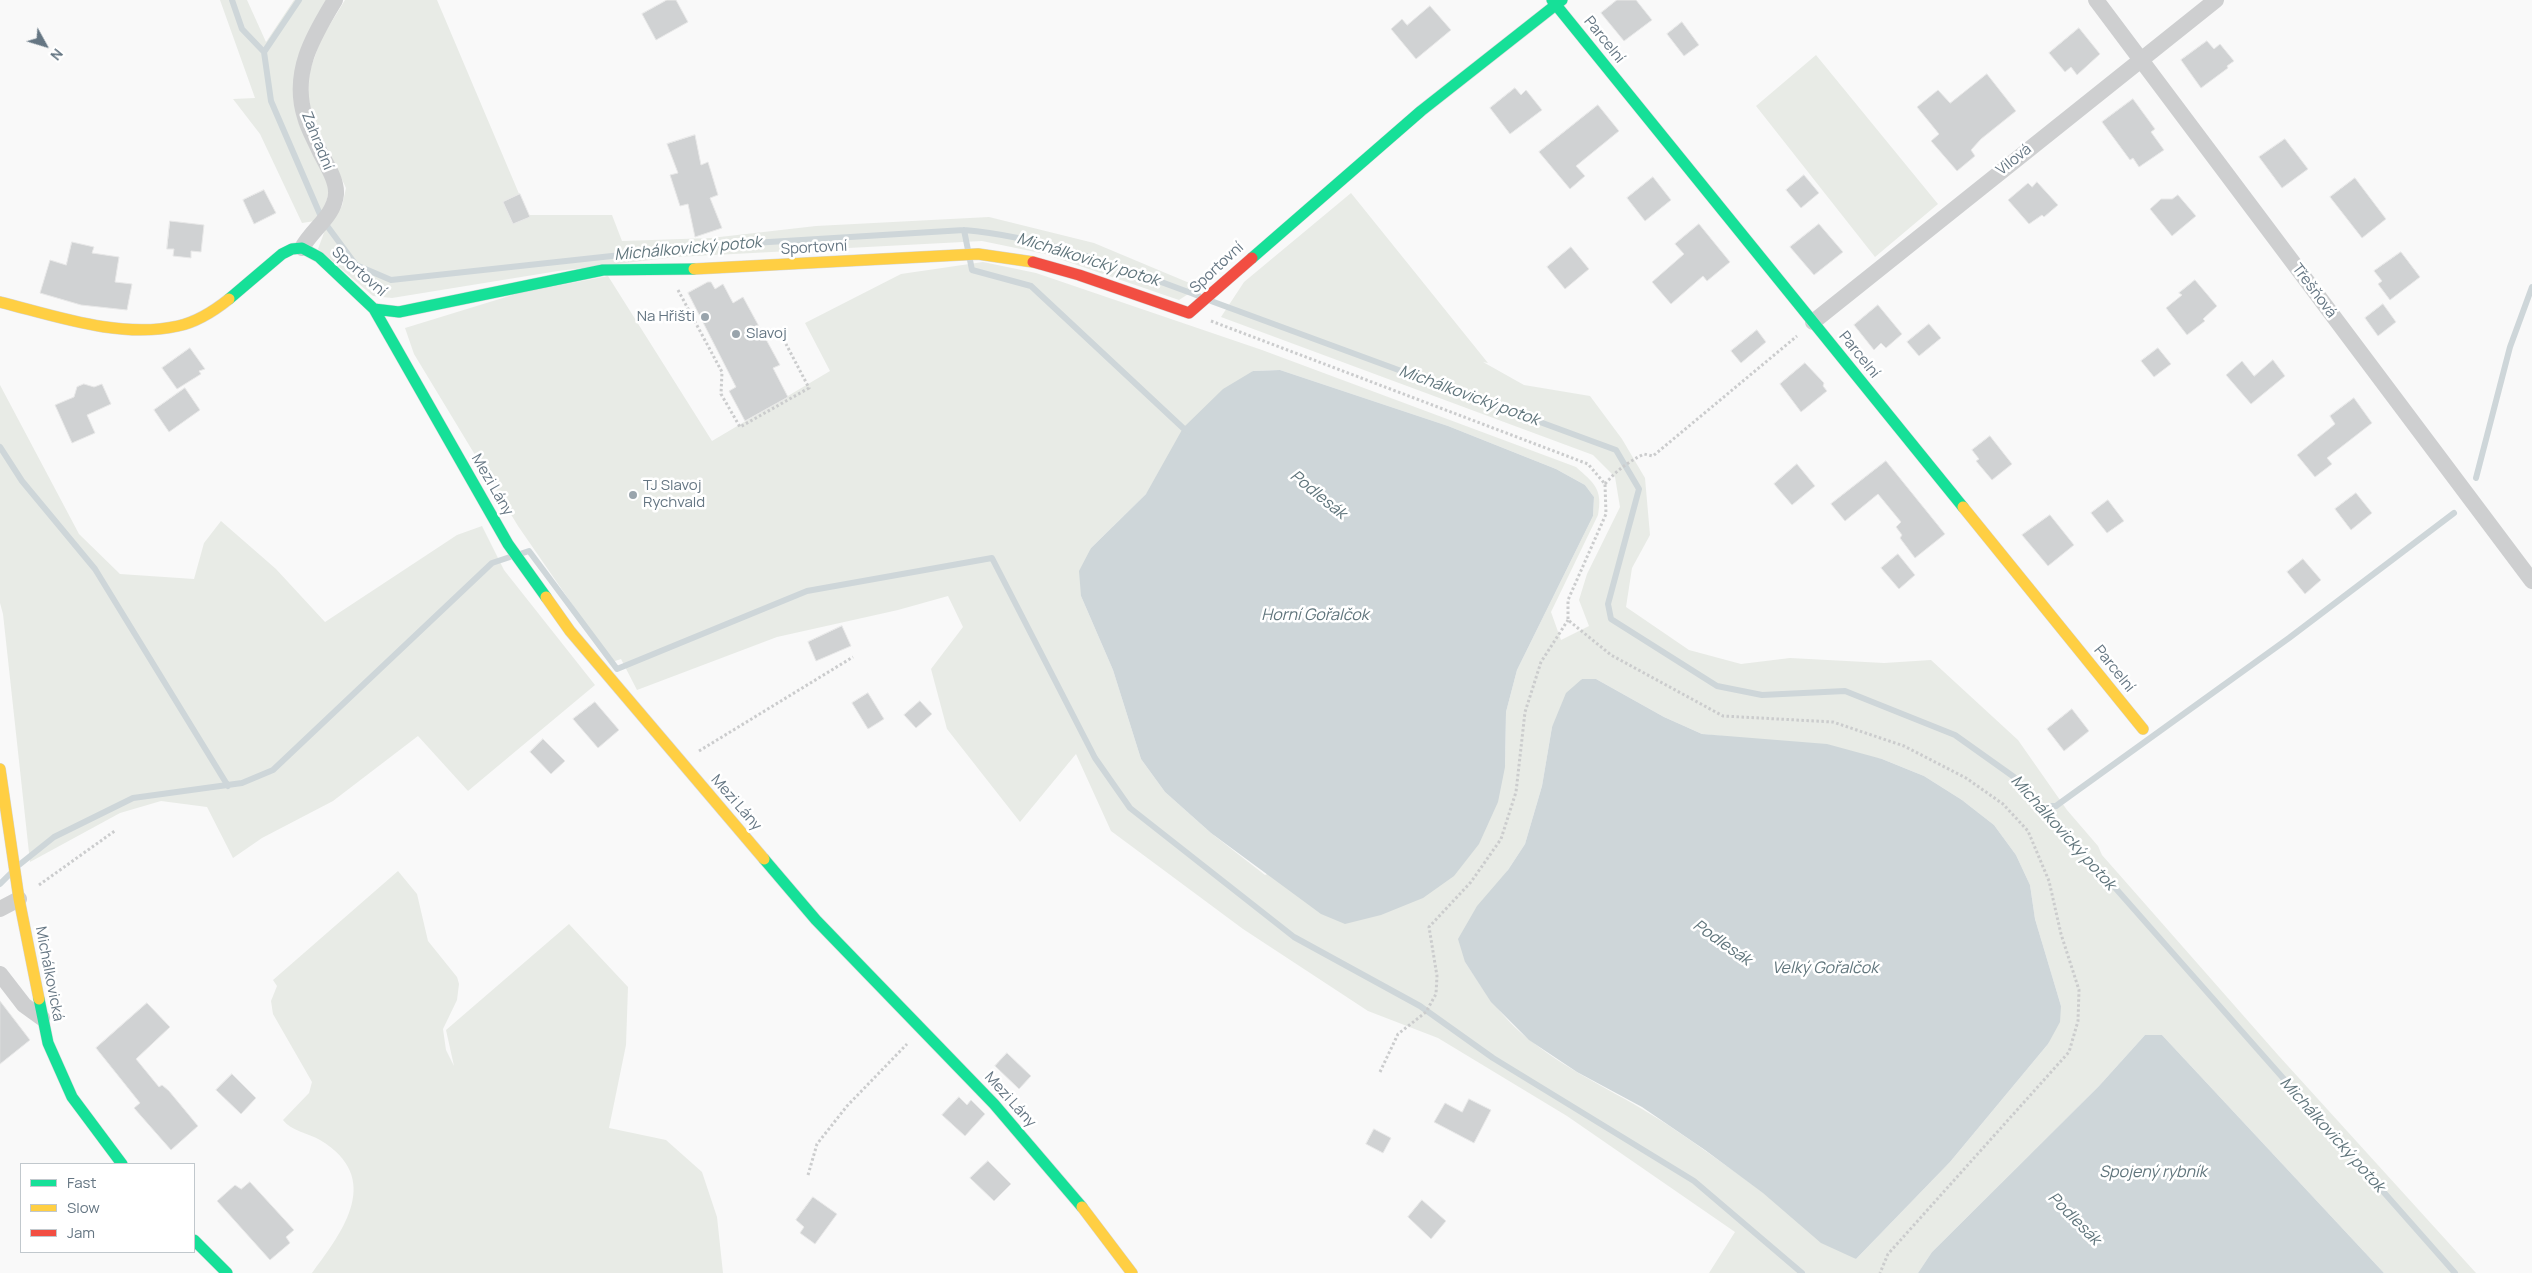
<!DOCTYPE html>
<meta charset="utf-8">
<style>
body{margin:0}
#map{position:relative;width:2532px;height:1273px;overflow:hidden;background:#f9f9f9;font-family:Manrope,sans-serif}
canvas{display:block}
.legend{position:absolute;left:20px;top:1163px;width:175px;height:90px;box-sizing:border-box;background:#fff;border:1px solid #c1c8cd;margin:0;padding:6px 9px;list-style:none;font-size:15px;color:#657683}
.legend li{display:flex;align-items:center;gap:10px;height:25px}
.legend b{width:25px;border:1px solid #c1c8cd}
.north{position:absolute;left:20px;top:20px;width:50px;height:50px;-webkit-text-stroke:4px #fff;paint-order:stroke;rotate:129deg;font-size:14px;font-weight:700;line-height:20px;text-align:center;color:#657683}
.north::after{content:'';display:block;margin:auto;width:18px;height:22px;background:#657683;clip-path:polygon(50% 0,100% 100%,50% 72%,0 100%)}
</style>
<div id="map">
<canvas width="2532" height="1273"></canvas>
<ul class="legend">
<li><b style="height:6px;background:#16e098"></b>Fast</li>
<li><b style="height:6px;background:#ffcf43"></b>Slow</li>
<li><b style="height:6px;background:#f24e42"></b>Jam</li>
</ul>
<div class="north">N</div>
</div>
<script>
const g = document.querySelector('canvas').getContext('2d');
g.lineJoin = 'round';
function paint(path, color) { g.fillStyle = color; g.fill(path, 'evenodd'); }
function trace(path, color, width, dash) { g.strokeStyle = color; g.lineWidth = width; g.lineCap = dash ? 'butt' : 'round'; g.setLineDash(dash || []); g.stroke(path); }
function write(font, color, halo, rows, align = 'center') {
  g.font = font + ' Manrope,sans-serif'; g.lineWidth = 5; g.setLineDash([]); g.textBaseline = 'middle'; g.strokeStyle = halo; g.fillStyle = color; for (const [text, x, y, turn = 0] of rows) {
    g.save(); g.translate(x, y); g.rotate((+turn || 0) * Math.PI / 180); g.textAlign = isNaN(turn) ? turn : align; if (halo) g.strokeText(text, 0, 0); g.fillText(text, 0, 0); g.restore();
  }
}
paint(new Path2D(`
 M220,0h27l19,42 28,-42h35l-31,62 31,127 -3,15 -11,17 -13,2 -42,-89 -27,-35 22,-1z
 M345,0h92l91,215h84l10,26 89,-3 105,-12 173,-9 105,26 105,44 -20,13 -134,-46 -63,-13 -306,16 -118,14 -166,27 -19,-2 -55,-47 10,-27 14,-16 4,-18 -34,-72 -4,-20 2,-26 11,-31z
 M1816,55l122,149 -63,53 -119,-151z
 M1351,193l137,170 -5,-1 41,23 66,11 32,43 23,39 5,57 -18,33 -6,39 63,43 52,14 49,-6 94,5 47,-3 87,80 49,70 31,36 4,9 176,200 198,218h-92l-222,-238h-17l-46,51 -167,166 -14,21h-209l26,-41 -168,-116 -129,-78 -70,-27 -125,-82 -132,-98 -35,-77 -56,68 -73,-93 -16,-60 32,-42 -15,-31 -50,14 -121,27 -140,53 -16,-31 -9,3 -94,-136 -104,-172 -9,-26 114,-35 89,-17 104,165 118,-70 -25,-48 96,-49 82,-12 53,11 226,77 314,117c18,16 27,22 22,48l-47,97 10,28 28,-14 -10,-26 8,-26 33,-67 -5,-30 -22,-22 -372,-138 23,-35zM1280,370l168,56 108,43 29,16 9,12 -1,19 -76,154 -11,42 -1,55 -240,108 -54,-42 -46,-41 -24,-33 -28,-89 -32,-74 10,-48 55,-54 107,-123zM1582,679h14l68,38 38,17 69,7 111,18 42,17 38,24 32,25 22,30 14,30 5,34 26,87 -13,38 -98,118 -94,97c-63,-44 -124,-91 -188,-134 -45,-30 -96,-51 -138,-85 -28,-21 -46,-50 -65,-78l43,-92 17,-26 17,-58 10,-59z
 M0,385l79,149 41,40 74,5 10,-36 17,-22 55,48 49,53 132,-87 25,-9 22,44 91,115 -127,106 -50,-55 -85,65 -71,37 -29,20 -26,-51 -46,-6 -41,12 -90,49 -27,-248 -3,-11z
 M398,871l19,23 11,47 29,36 2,7 -2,16 -14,29 3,21 8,16 -8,-36 123,-106 59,63 -2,58 -17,83 57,12 36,32 15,45 6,56h-411c32,-43 71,-95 8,-133 -12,-7 -29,-9 -37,-20l26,-27 3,-11 -39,-68 -2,-13 6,-15 -4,-6z`), '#e8ebe6');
paint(new Path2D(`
 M1280,370l168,56 108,43 29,16 9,12 -1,19 -76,154 -11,42 -1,55 -7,35 -19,42 -25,32 -31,22 -42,17 -36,9 -24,-10 -110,-81 -46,-41 -24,-33 -28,-89 -32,-74 -2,-25 12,-23 55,-54 37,-66 40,-39 30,-18z
 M1582,679h14l68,38 38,17 125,10 55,15 42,17 38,24 32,25 22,30 14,30 5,34 26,87 -1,16 -12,22 -98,118 -94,97 -35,-16 -58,-50 -58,-43 -63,-43 -65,-35 -48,-32 -38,-38 -26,-40 -7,-23 19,-33 31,-36 17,-26 17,-58 10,-59 14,-34z
 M2145,1035h17l222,238h-466l14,-21 167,-166z`), '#ced6d9');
trace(new Path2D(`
 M232,0l10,29 22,23
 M299,0l-35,52 7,49 51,118 34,46 35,15 313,-34 260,-16c81,7 159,38 235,66
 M964,230l8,40 59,16 152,142 6,3
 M1211,301l405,149 23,39 -31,115 3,15 106,67 45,9 83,-4 110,44 59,42 29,29 412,467
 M0,447l22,34 73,88 133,217
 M2476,478l34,-131 22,-60
 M520,554l9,-3 88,118 190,-78 185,-33 103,200 35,50 164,129 126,69 73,52 201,123 108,92
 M2043,806h13l4,-3 229,-165 165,-125
 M19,865l35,-28 79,-39 109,-15 31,-13 219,-207 18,-6
 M0,884l10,-10`), '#ced6d9', 6);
const building = new Path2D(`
 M667,0h9l12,22 -32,18 -14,-26z
 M1617,0h19l16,20 -28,21 -23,-28z
 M1430,6l21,24 -35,29 -25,-30 11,-10 5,6z
 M1682,22l17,23 -15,11 -17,-22z
 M2079,28l21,26 -23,21 -6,-8 -6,5 -16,-19z
 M2207,41l7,8 6,-5 14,17 -7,5 1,2 -27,20 -20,-28z
 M1987,74l29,37 -35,28 -10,11 4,6 -18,15 -26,-30 8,-7 -22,-27 21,-17 12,13z
 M1515,88l6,7 5,-5 16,20 -32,24 -20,-26z
 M2133,99l22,30 -4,3 13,18 -25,17 -6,-9 -3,2 -28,-38z
 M1598,105l21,26 -43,35 9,10 -15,13 -31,-37z
 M695,135l6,30 7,-3 10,33 -8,3 12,30 -27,9 -7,-33 -8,2 -10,-31 8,-2 -11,-29z
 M2285,139l23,30 -26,19 -23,-31z
 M1804,175l15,18 -18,15 -15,-18z
 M1653,177l18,23 -26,21 -18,-23z
 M2355,178l31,41 -24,19 -32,-41z
 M2037,182l21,23 -14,12 -2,-2 -13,9 -21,-24 20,-17 4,4z
 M264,190l12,23 -22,11 -11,-24z
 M520,194l10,23 -17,7 -10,-22z
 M2178,195l18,21 -24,20 -22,-27 11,-10h11z
 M170,221l34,4 -3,27 -10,-1v7l-18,-2 1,-7h-7z
 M1699,224l31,38 -23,19 -4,-5 -32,28 -19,-22 32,-28 -9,-10z
 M1819,224l24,28 -29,23 -24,-28z
 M72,242l22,5 -2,6 27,4 -4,25 17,2 -5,26 -46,-5 -41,-12 10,-33 16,5z
 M1571,247l18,22 -24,20 -18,-22z
 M2401,252l19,25 -30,23 -12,-16 4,-3 -8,-10z
 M2195,280l22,26 -14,13 2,2 -18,14 -21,-27 16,-13 -3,-2z
 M708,282h3l4,7 8,-5 10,19 10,-6 37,68 -7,3 15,29 -43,24 -16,-30 7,-4 -48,-94z
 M2383,304l13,18 -18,14 -13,-18z
 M1878,305l24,29 -16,14 -5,-5 -7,7 -20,-25z
 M1929,324l12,14 -22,18 -12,-14z
 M1757,330l9,12 -25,21 -10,-12z
 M190,348l15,21 -6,2 2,3 -24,15 -15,-21z
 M2158,348l13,16 -17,13 -13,-16z
 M2273,360l12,16 -34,28 -25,-29 16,-14 12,15z
 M1805,363l19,20 -1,3 4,5 -26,21 -21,-28z
 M84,384l10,3 8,-3 9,20 -24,11 8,18 -23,10 -17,-38 19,-8 3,-10z
 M185,388l15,22 -31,22 -15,-22z
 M2354,398l18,25 -45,35 5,6 -17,13 -18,-22 38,-31 -5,-8z
 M1990,436l22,28 -20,16 -16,-19 3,-2 -7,-9z
 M1886,461l59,73 -30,24 -15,-20 2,-3 -6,-8 5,-5 -23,-28 -33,27 -14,-17z
 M1797,464l18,22 -23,19 -18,-21z
 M2356,493l16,20 -21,17 -16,-21z
 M2108,500l16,21 -17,12 -16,-20z
 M2050,515l24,30 -26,21 -26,-31z
 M1898,554l17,21 -16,14 -18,-21z
 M2303,559l18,21 -16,14 -18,-22z
 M842,626l9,20 -35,15 -8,-19z
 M868,693l16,26 -16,10 -16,-26z
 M920,701l12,13 -16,14 -12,-13z
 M595,702l24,28 -21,18 -25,-29z
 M2072,709l17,22 -25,20 -17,-22z
 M543,739l22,22 -14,13 -21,-22z
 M0,1001l30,39 -30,24z
 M147,1003l23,24 -34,32 23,28 3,-2 7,6 29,35 -27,24 -37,-42 6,-5 -44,-55z
 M1007,1053l24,23 -12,13 -24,-23z
 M232,1074l24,24 -15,16 -25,-24z
 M959,1097l8,8 4,-5 14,14 -20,22 -23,-21z
 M1469,1099l22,11 -17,33 -40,-21 11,-19 17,9z
 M1374,1129l17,9 -8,15 -17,-9z
 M988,1161l23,23 -17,17 -24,-23z
 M250,1182l44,48 -8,7 4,6 -20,17 -53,-59 18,-16 6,4z
 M813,1197l24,17 -22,30 -15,-11 4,-6 -8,-7z
 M1422,1200l24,21 -15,18 -23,-22z`);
paint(building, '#d0d2d3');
trace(building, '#e8e8e8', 1);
const fast = new Path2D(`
 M1552,0l411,507
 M1252,258l169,-147 141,-111
 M229,299l53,-45 10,-5 10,-1 17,9 55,52 25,3 204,-42 91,-1
 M374,309l134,235 38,53
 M764,859l52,61 178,184 88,103
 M39,999l9,44 24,54 50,67
 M194,1240l33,33`);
const slow = new Path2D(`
 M694,269l284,-15 55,8
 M0,302c56,14 120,37 178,24 19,-4 36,-15 51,-27
 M1963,507l180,222
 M546,597l24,34 194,228
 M0,769l19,130 20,100
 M1082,1207l50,66`);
const jam = new Path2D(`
 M1033,262l46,13 110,38 63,-55`);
trace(fast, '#d5d6d7', 12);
trace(slow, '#d5d6d7', 12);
trace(jam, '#d5d6d7', 12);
trace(new Path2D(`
 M678,290l44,82 -1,22 19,33 69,-39 -23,-44
 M1211,321l377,143 17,20 1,30 -38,86v20l43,35 112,61 110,6 71,24 62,32 37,26 25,27 21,50 12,53 18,56 -1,31 -9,31 -181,202 -8,19
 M1605,484c12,-14 23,-22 39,-30l9,2 144,-120
 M699,751l154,-94
 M39,885l77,-55
 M1380,1072l18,-38 28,-22 10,-18 1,-18 -8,-49 42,-45 30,-43 15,-47 9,-80 16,-50 27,-42
 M808,1175l9,-31 30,-38 60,-62`), '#cbcccd', 3, [2.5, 2.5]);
trace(new Path2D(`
 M2096,0l436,581
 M302,248c10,-19 32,-31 34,-54 1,-14 -10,-30 -16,-42 -5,-12 -12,-23 -15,-35 -14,-44 8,-81 30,-117
 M1813,322l403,-322
 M0,909l19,-10
 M0,974l24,31 18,13`), '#cecfd0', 16);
trace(fast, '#16e098', 11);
trace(slow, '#ffcf43', 11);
trace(jam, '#f24e42', 11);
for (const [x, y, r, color] of [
 [705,317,5,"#99a4ac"],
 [736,334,5,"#99a4ac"],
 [633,495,5,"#99a4ac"]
]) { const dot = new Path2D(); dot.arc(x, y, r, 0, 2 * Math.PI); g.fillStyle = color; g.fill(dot); trace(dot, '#fff', 2); }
write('15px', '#657683', '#fff', [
 ["Parcelní",1604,40,51],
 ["Zahradní",317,141,68],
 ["Vilová",2014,160,-39],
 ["Sportovní",814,248,-3],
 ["Sportovní",1217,268,-43],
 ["Sportovní",359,272,41],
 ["Třešňová",2314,291,53],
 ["Parcelní",1859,355,51],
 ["Mezi Lány",492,485,60],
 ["Parcelní",2114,669,51],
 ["Mezi Lány",736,803,49],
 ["Michálkovická",49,974,79],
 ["Mezi Lány",1010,1100,48]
]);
write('15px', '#657683', '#fff', [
 ["Na Hřišti",695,317,"right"],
 ["Slavoj",746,334],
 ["TJ Slavoj",643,486],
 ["Rychvald",643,503]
], 'left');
write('italic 16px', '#60757c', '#fff', [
 ["Michálkovický potok",688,249,-5],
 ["Michálkovický potok",1088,260,17],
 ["Michálkovický potok",1469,396,20],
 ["Podlesák",1318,495,39],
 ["Horní Gořalčok",1315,616],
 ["Michálkovický potok",2063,833,48],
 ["Podlesák",1722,943,35],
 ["Velký Gořalčok",1825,969],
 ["Michálkovický potok",2332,1135,48],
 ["Spojený rybník",2153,1173],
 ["Podlesák",2074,1219,45]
]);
</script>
